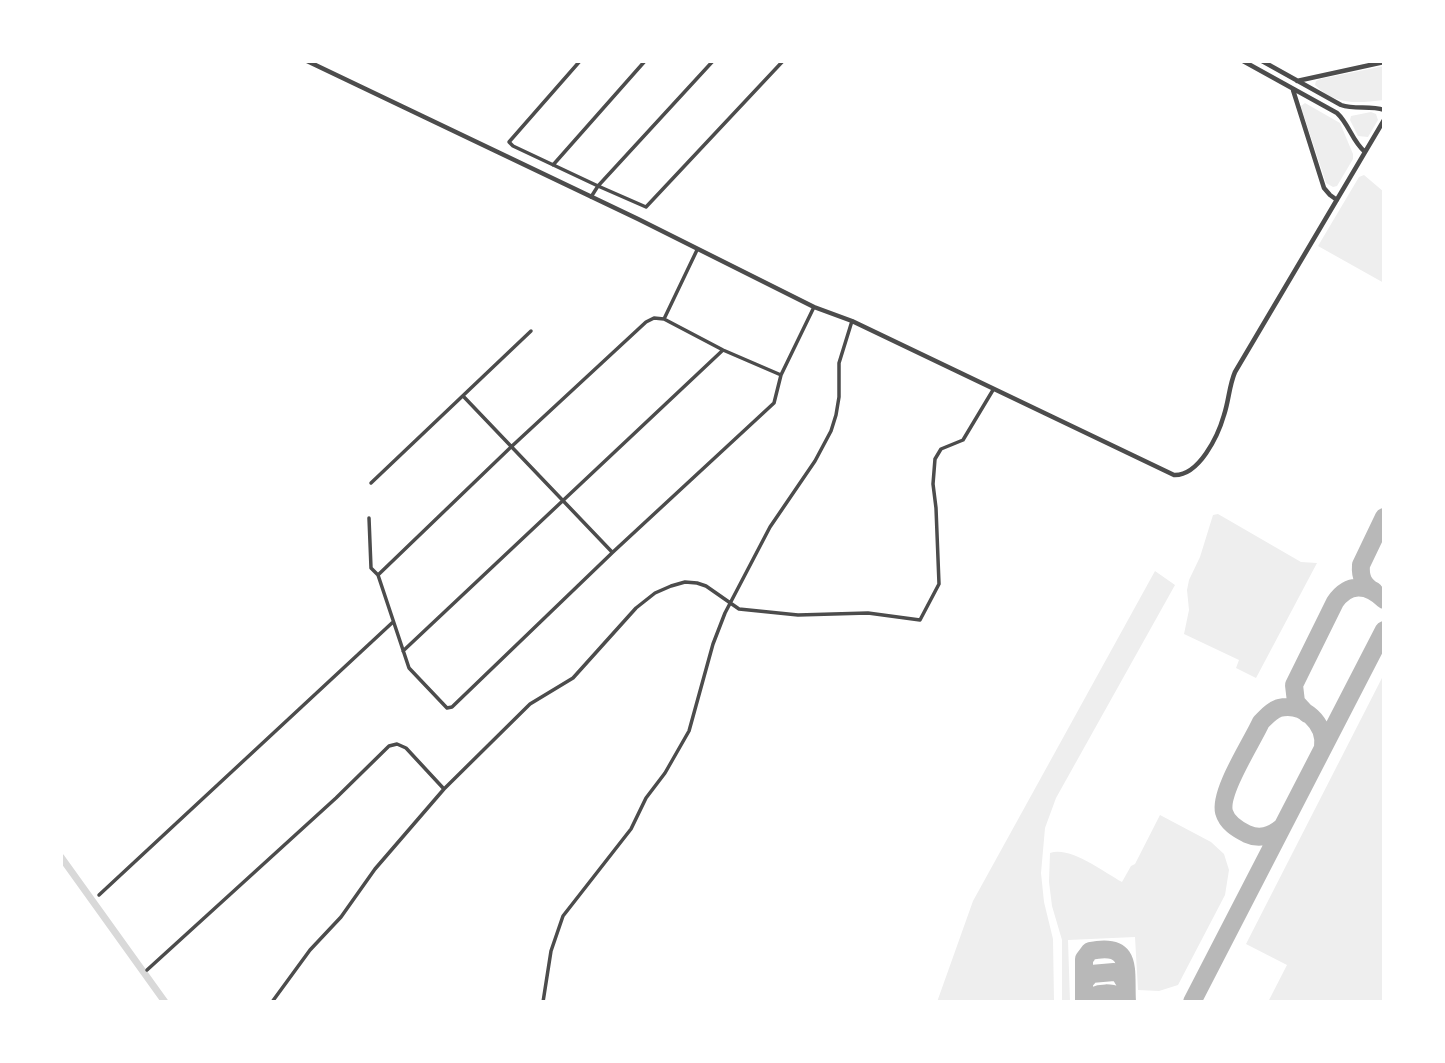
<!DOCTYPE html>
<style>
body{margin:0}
#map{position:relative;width:1445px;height:1063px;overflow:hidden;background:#fff;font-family:"Noto Sans",sans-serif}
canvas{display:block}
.frame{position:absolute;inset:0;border:63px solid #fff;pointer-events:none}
</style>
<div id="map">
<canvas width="1445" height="1063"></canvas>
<div class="frame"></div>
</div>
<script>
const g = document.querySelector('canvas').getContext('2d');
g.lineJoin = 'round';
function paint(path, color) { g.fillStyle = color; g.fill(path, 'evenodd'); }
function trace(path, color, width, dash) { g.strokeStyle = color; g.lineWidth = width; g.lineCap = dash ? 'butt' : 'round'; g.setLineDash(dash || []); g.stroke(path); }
paint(new Path2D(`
 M1384,66v34c-27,3 -47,6 -69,-15l1,-4 4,-2z
 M1305,103l35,20 13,31v5l-16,27 -4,1 -7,-4 -24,-73 -1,-4z
 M1371,112l5,2 2,6 -10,17 -10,-1 -8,-16 1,-4z
 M1364,175l20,17v91l-66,-37 41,-69z
 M1218,514l83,48 16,1 -61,115 -20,-10 3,-8 -55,-26 5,-24 -2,-20 2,-10 11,-23 13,-42z
 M1155,571l20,14 -119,213 -11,30 -4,45 3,29 9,37 1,63h-117l36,-101z
 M1384,674v328h-116l19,-37 -41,-21z
 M1160,815l51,27 13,12 5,16 -4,25 -47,90 -19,6 -21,-1 -3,-53 -67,3 2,62h-8v-62l-10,-34 -3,-24 1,-29c21,-7 53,19 72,29l9,-16 4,-2z`), '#eee');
trace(new Path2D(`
 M61,857l104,145`), '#d9d9d9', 7);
trace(new Path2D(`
 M1374,591c-11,-6 -14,-14 -13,-26l23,-48
 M1307,714l-11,-12 -2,-17 41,-83c13,-19 32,-19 49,-2
 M1282,827c-11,9 -22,13 -35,7 -10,-5 -20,-11 -23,-22 -5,-20 28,-70 37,-90 6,-6 10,-11 18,-14 25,-6 47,16 44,39
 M1084,982l7,-8 23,-2 6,2 6,10
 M1084,1002v-43l6,-8c44,-9 35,19 37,51
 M1086,1002c9,-11 30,-12 39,0
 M1192,1002l192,-372`), '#b8b8b8', 18);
trace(new Path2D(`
 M580,61l-71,81 4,4 85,40 -7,11
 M713,61l-115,125 48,21 137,-146
 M553,165l92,-104
 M697,250l-33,69 -10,-1 -8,4 -135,125 -133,128 31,93 38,40 5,-1 161,-155 161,-149 7,-28 33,-68
 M664,319l59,31 58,25
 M464,397l148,155
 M371,483l160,-152
 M369,518l2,50 7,7
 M403,651l320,-301
 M99,895l294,-273
 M147,970l189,-172 53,-52 8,-2 9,4 38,41
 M272,1002l38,-52 31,-33 34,-48 69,-80 86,-85 43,-26 63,-70 19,-15 16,-7 14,-4 12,1 9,3 33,23 59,6 70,-2 52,7 19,-36 -3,-76 -3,-24 2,-25 6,-10 22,-9 30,-50
 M543,1002l8,-51 12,-35 68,-87 15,-31 19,-25 24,-42 24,-87 12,-31 45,-86 45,-66 16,-30 5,-16 3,-18v-34l13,-42`), '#4c4c4c', 3.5);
trace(new Path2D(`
 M307,61l331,158 176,88 38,14 322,154c25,1 44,-39 50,-60 5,-15 5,-29 11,-43l149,-252
 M1243,61l94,52c12,11 15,28 28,39
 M1262,61l79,44c14,5 29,0 43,5
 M1297,81l87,-19
 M1293,90l31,98 6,7 7,5`), '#4c4c4c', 4.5);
</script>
